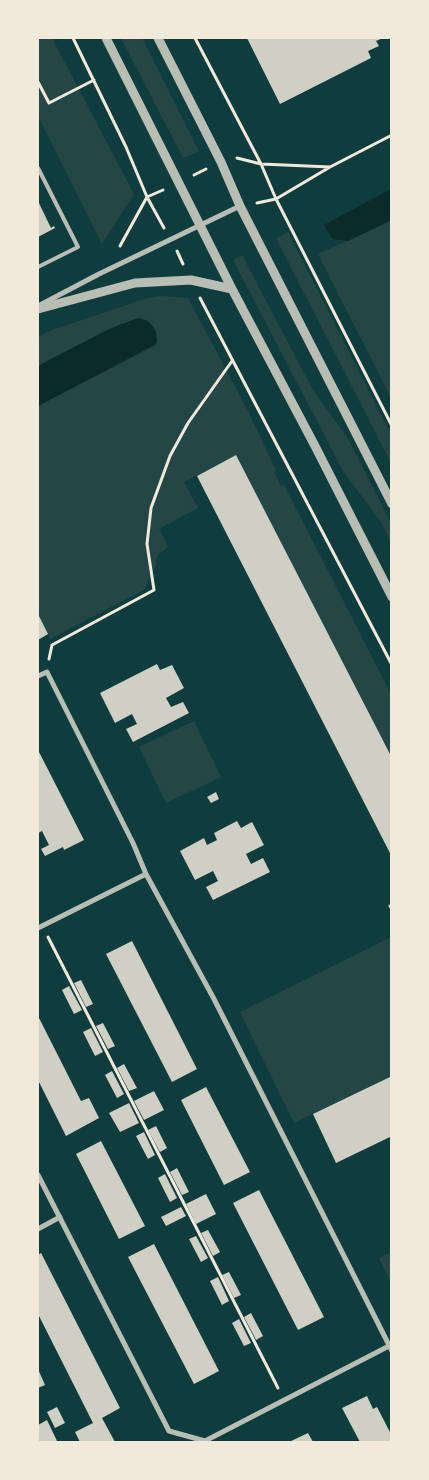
<!DOCTYPE html>
<style>
body{margin:0}
#map{position:relative;width:429px;height:1480px;overflow:hidden;background:#0f3d3e;font-family:Barlow,sans-serif}
canvas{display:block}
.frame{position:absolute;inset:0;border:39px solid #f1e9da;pointer-events:none}
</style>
<div id="map">
<canvas width="429" height="1480"></canvas>
<div class="frame"></div>
</div>
<script>
const g = document.querySelector('canvas').getContext('2d');
g.lineJoin = 'round';
function paint(path, color) { g.fillStyle = color; g.fill(path, 'evenodd'); }
function trace(path, color, width, dash) { g.strokeStyle = color; g.lineWidth = width; g.lineCap = dash ? 'butt' : 'round'; g.setLineDash(dash || []); g.stroke(path); }
paint(new Path2D(`
 M38,38h14l82,156 -32,50 -64,-128z
 M121,38h21l57,113 -16,7z
 M391,221v177l-73,-144z
 M288,232l103,202v29l-115,-225z
 M242,255l71,135 34,47 44,86v20l-10,-21 -38,-51 -110,-211z
 M161,296l27,2 59,111 29,61 -2,2 7,14 3,-1 107,209v64l-155,-303 -52,27 14,26 -39,21 9,18 -9,7 -3,6v6l-12,24 -94,49 -12,-26v-207l118,-61 2,-7 -49,-9 -71,37v-29l14,-7 95,-32z
 M194,721l27,56 -55,26 -27,-56z
 M391,937v139l-97,47 -54,-111z
 M391,1252v31l-12,-25z`), '#244646');
paint(new Path2D(`
 M391,189v31l-43,21 -15,-2 -9,-14z
 M138,318c14,2 21,13 18,26l-118,62v-40l71,-37z`), '#0a2a2b');
paint(new Path2D(`
 M247,38h136l-7,3 3,5 -11,5 3,7 -91,46z
 M38,201l13,27 3,-2 1,2 -17,9z
 M236,455l156,303v99l-195,-381z
 M38,614l10,20 -10,6z
 M157,664l3,6 12,-5 12,23 -18,10 5,9 12,-5 6,11 -56,29 -7,-13 11,-5 -5,-10 -17,9 -15,-30z
 M38,750l46,90 -20,10 -1,-3 -18,9 -4,-7 8,-4 -7,-14 -4,2z
 M216,792l3,7 -8,4 -4,-6z
 M237,821l4,7 11,-6 12,23 -18,9 5,10 12,-6 7,14 -57,28 -7,-13 12,-6 -5,-10 -18,9 -15,-29 24,-13 3,7 10,-5 -3,-7z
 M132,941l65,128 -25,13 -66,-128z
 M81,980l12,24 -7,3 -12,-24z
 M69,986l13,24 -8,4 -12,-24z
 M38,1016l43,85 8,-3 10,20 -33,18 -28,-56z
 M103,1023l12,23 -7,3 -12,-23z
 M91,1028l12,24 -8,4 -12,-24z
 M124,1064l13,24 -8,3 -12,-23z
 M112,1071l12,23 -7,4 -12,-23z
 M392,1076v60l-56,27 -23,-49z
 M206,1087l44,85 -26,13 -43,-85z
 M154,1091l10,19 -20,10 -10,-19z
 M129,1103l10,20 -19,9 -11,-19z
 M156,1126l11,22 -7,4 -12,-22z
 M144,1132l11,23 -7,4 -12,-23z
 M101,1141l44,85 -26,13 -43,-85z
 M177,1168l12,24 -7,3 -12,-23z
 M165,1174l12,24 -7,4 -12,-24z
 M259,1190l65,127 -26,13 -65,-127z
 M206,1194l10,20 -20,10 -10,-20z
 M181,1207l5,9 -20,10 -5,-9z
 M208,1230l12,22 -7,4 -12,-23z
 M196,1236l12,22 -7,4 -12,-23z
 M154,1244l65,127 -25,13 -66,-127z
 M41,1253l79,155 -18,10 13,24h-35l-5,-10 18,-9 -55,-109v-59z
 M229,1272l12,23 -7,3 -12,-23z
 M218,1277l11,24 -7,4 -12,-24z
 M251,1313l12,23 -7,4 -12,-23z
 M239,1319l12,24 -7,3 -12,-23z
 M38,1369l7,16 -7,3z
 M367,1396l6,13 4,-2 15,29v6h-32l-18,-34z
 M57,1407l8,16 -10,5 -8,-16z
 M47,1420l10,21 -4,1h-15v-17z
 M308,1433l5,9h-24z`), '#cfcfc3');
trace(new Path2D(`
 M73,38l53,109 21,50 17,31
 M195,38l66,126 15,35 116,227
 M38,82l11,21 45,-23
 M237,158l24,6 69,3
 M194,175l12,-6
 M257,203l19,-4 54,-32 62,-32
 M120,246l27,-49 16,-7
 M177,251l6,13
 M200,298l192,367
 M49,659l3,-14 102,-55 -7,-46 4,-36 19,-52 18,-33 44,-62
 M390,906l2,3
 M48,937l230,451`), '#f1e9da', 3);
trace(new Path2D(`
 M38,168l40,79 -40,20`), '#b8beb3', 4);
trace(new Path2D(`
 M40,305l59,-31 141,-68
 M38,676l9,-4 86,171 13,31 68,125 178,352
 M38,928l108,-54
 M38,1175l131,256 36,10 184,-95
 M38,1229l22,-12`), '#b8beb3', 5);
trace(new Path2D(`
 M106,38l126,251 83,157 77,151
 M158,38l63,124 19,44 152,298
 M38,309l97,-26 56,-3 41,9`), '#b8beb3', 9);
</script>
